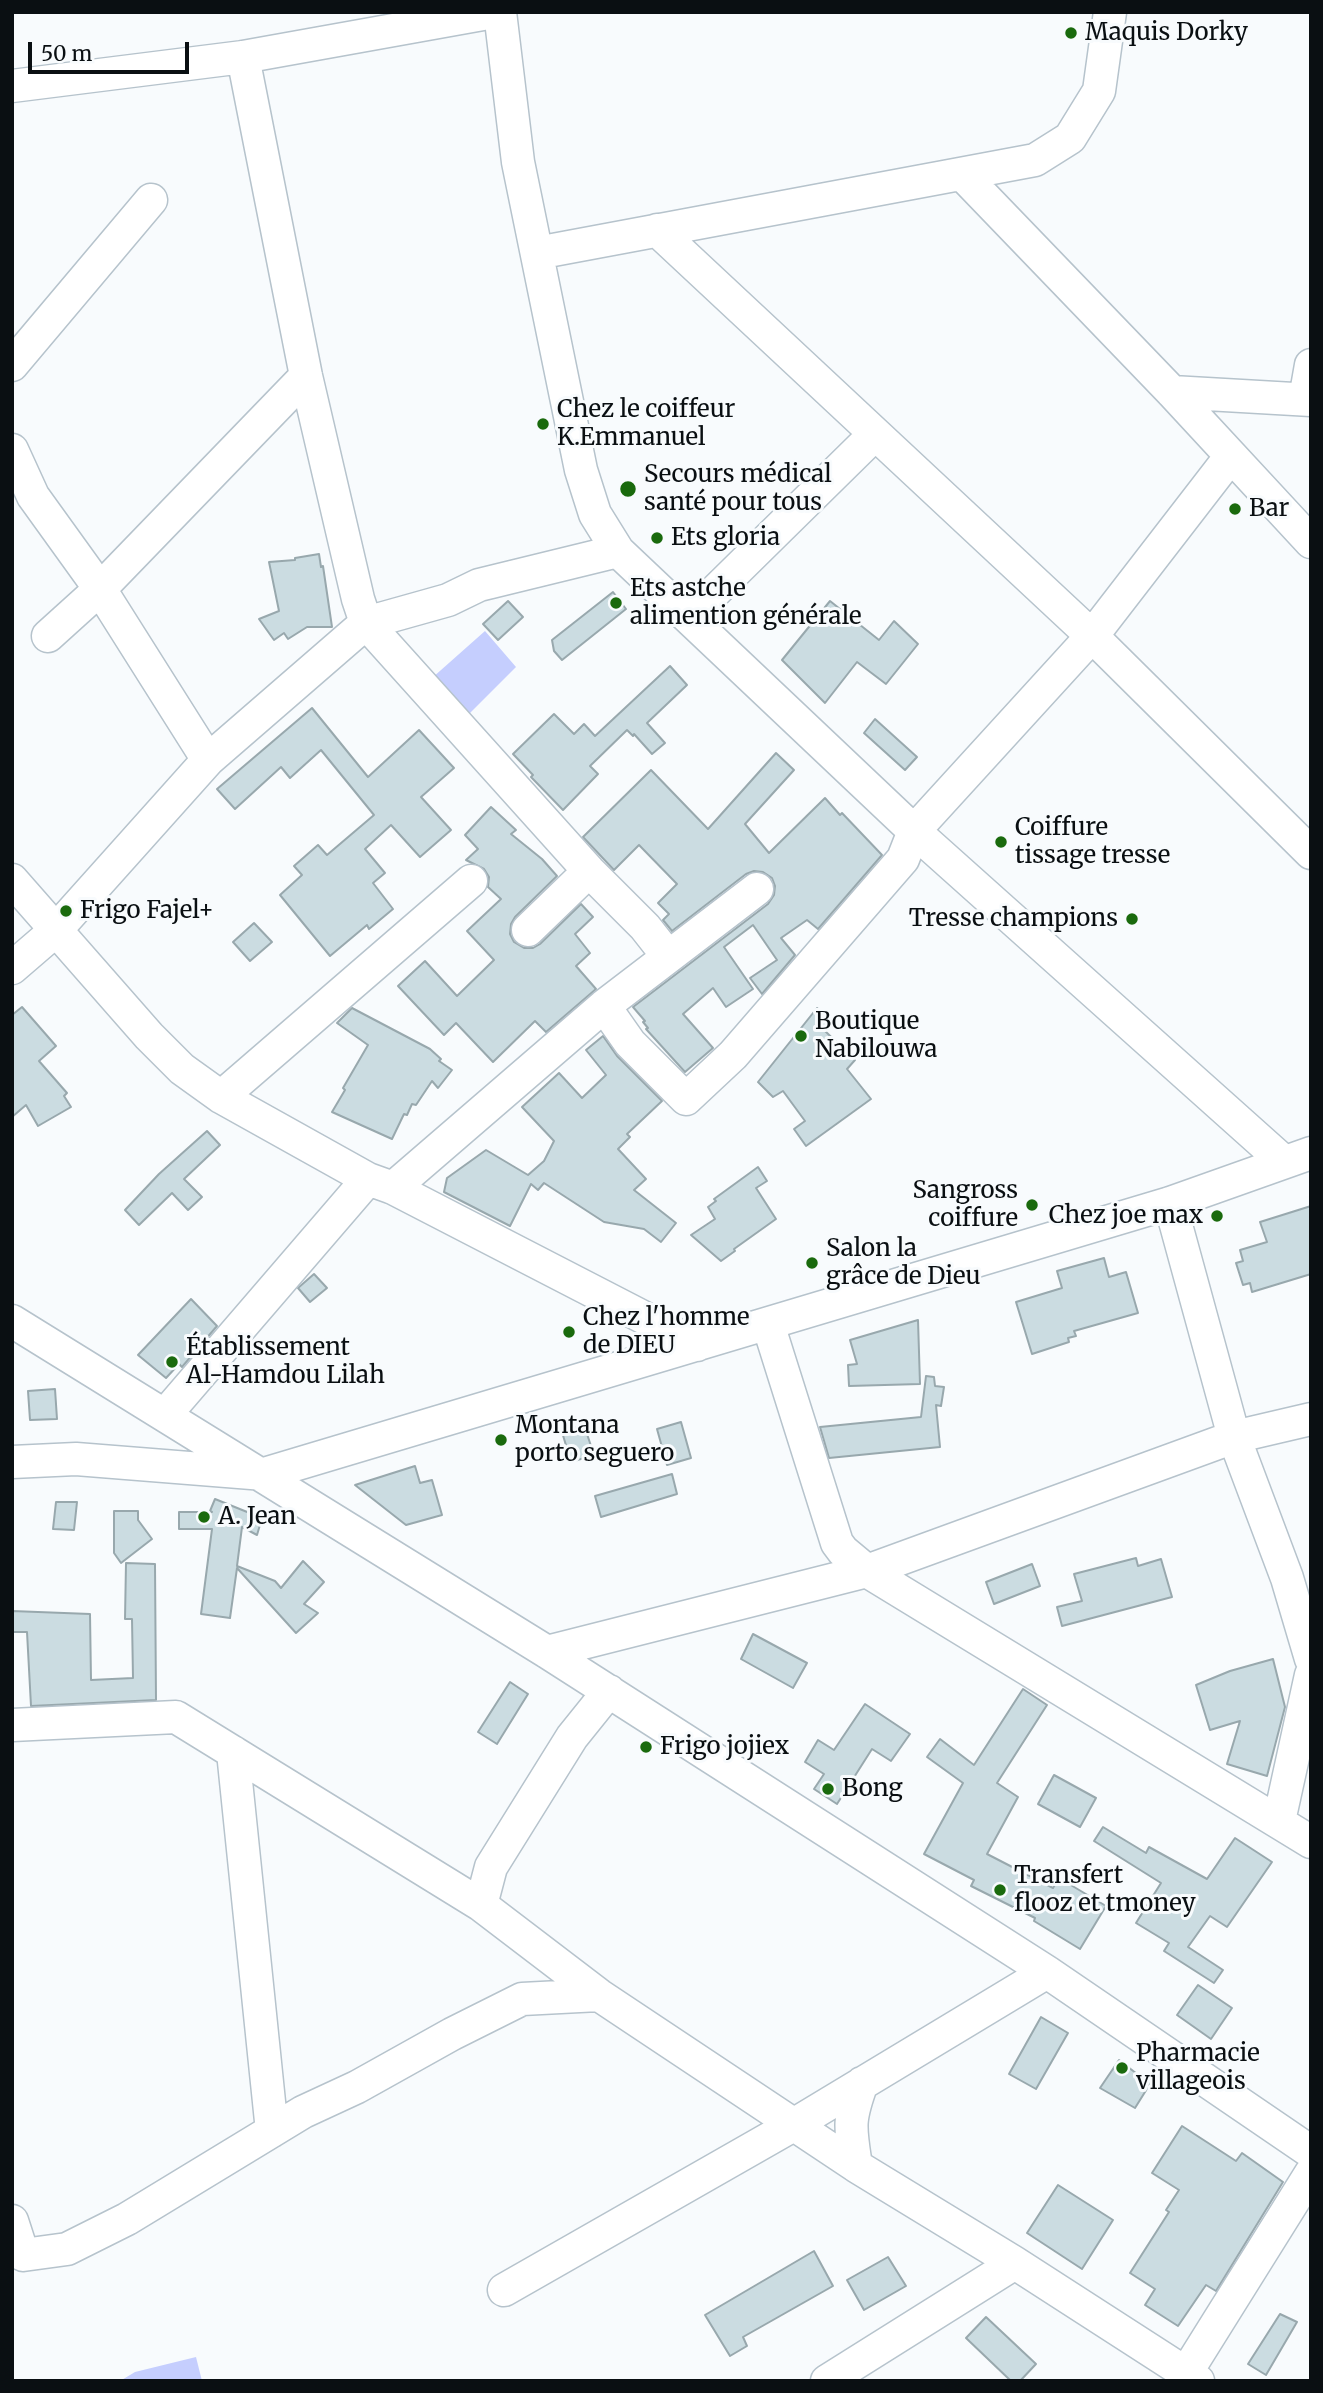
<!DOCTYPE html>
<meta charset="utf-8">
<style>
body{margin:0}
#map{position:relative;width:1323px;height:2393px;overflow:hidden;background:#f8fbfd;font-family:Merriweather,serif}
canvas{display:block}
.frame{position:absolute;inset:0;border:14px solid #0a0f12;pointer-events:none}
.scale{position:absolute;left:28px;top:42px;width:161px;height:32px;box-sizing:border-box;border:4px solid #0a0f12;border-top:0;padding-left:9px;font-size:21px;line-height:24px;white-space:nowrap;color:#0a0f12;-webkit-text-stroke:5px #f8fbfd;paint-order:stroke}
</style>
<div id="map">
<canvas width="1323" height="2393"></canvas>
<div class="frame"></div>
<div class="scale">50 m</div>
</div>
<script>
const g = document.querySelector('canvas').getContext('2d');
g.lineJoin = 'round';
function paint(path, color) { g.fillStyle = color; g.fill(path, 'evenodd'); }
function trace(path, color, width, dash) { g.strokeStyle = color; g.lineWidth = width; g.lineCap = dash ? 'butt' : 'round'; g.setLineDash(dash || []); g.stroke(path); }
function write(font, color, halo, rows, align = 'center') {
  g.font = font + ' Merriweather,serif'; g.lineWidth = 6; g.setLineDash([]); g.textBaseline = 'middle'; g.strokeStyle = halo; g.fillStyle = color; for (const [text, x, y, turn = 0] of rows) {
    g.save(); g.translate(x, y); g.rotate((+turn || 0) * Math.PI / 180); g.textAlign = isNaN(turn) ? turn : align; if (halo) g.strokeText(text, 0, 0); g.fillText(text, 0, 0); g.restore();
  }
}
paint(new Path2D(`
 M485,631l31,36 -47,47 -37,-36z
 M196,2357l6,24h-82l15,-9z`), '#c5cefe');
const building = new Path2D(`
 M319,554l2,13 2,-1 9,61h-25l-19,12 -4,-6 -10,7 -15,-21 20,-8 -10,-49 26,-2v-2z
 M613,592l13,17 -64,51 -8,-9 -2,-11z
 M508,601l15,16 -25,23 -15,-16z
 M830,601l49,39 15,-19 24,23 -32,40 -29,-22 -32,41 -43,-43z
 M670,666l17,19 -40,38 18,20 -13,11 -18,-20 -1,2 -6,-6 -37,36 8,8 -35,36 -32,-33 2,-2 -20,-21 41,-40 20,20 10,-10 11,12z
 M312,708l56,69 51,-47 35,38 -33,29 30,33 -31,27 -29,-32 -26,24 20,24 -12,10 20,26 -24,20 -2,-4 -37,31 -50,-61 22,-20 -8,-9 24,-21 9,10 47,-40 -53,-65 -31,28 -9,-11 -46,42 -18,-20z
 M875,719l42,38 -12,13 -41,-37z
 M776,753l18,17 -49,54 24,29 56,-55 15,17 2,-2 40,42 -64,74 -11,-9 -26,18 14,17 -33,39 -12,-16 27,-18 -24,-35 -29,22 29,42 -27,18 -13,-19 -30,26 30,34 -28,24 -39,-43 2,-1 -5,-6 2,-1 -12,-14 135,-103 6,-9 1,-9 -3,-8 -9,-6 -9,-1 -8,3 -74,57 -9,-11 6,-6 -11,-11 19,-19 -38,-39 -25,25 -31,-33 68,-67 57,59z
 M491,807l25,23 -5,4 31,25 15,17 -42,41 -4,7 -1,10 4,8 10,6h9l7,-4 41,-40 12,13 -18,17 15,19 -14,13 20,23 -50,43 -11,-11 -42,41 -37,-39 -12,12 -46,-49 27,-25 32,35 37,-36 -27,-29 34,-32 -13,-12 1,-10 -5,-8 -18,-9 12,-11 -13,-14z
 M254,923l18,19 -22,19 -17,-19z
 M22,1007l34,39 -17,15 28,32 -3,3 7,11 -33,19 -12,-21 -14,12v-102z
 M352,1008l78,41 11,10 -2,2 13,9 -14,18 -6,-7 -16,24 -4,-1 -5,11 -3,-1 -12,25 -60,-27 13,-22 -2,-2 25,-43 -31,-22z
 M817,1008l15,14 -8,8 31,30 -8,9 24,30 -65,47 -12,-17 11,-8 -22,-30 -10,6 -15,-15z
 M603,1036l14,20 45,45 -35,33 3,3 -12,12 28,30 -12,11 42,33 -15,19 -17,-13 -40,-7 -60,-39 -6,7 -7,-6 -21,42 -66,-34 3,-14 39,-28 42,25 16,-14 10,-20 -32,-34 37,-34 23,25 24,-23 -20,-25z
 M207,1131l13,14 -36,34 18,18 -14,13 -16,-17 -33,32 -14,-15 34,-36z
 M758,1167l9,14 -11,7 20,31 -42,30 1,2 -14,10 -30,-26 24,-16 -7,-12 8,-6 -2,-2z
 M1311,1206v68l-59,18 -2,-9 -7,2 -7,-22 7,-2 -3,-11 27,-8 -7,-20z
 M1104,1258l5,19 17,-5 12,41 -64,18 2,5 -8,2 1,4 -37,12 -16,-52 46,-14 -5,-17z
 M314,1274l13,14 -17,14 -12,-14z
 M191,1299l26,27 -35,41 -3,-3 -13,14 -28,-23z
 M918,1320l2,64 -71,2 -1,-21 9,-1 -7,-24z
 M926,1376l8,1 1,9 9,1 -3,19 -5,-1 4,42 -111,11 -9,-31 101,-10z
 M55,1389l2,30 -27,1 -2,-29z
 M681,1422l10,36 -24,7 -10,-36z
 M584,1425l10,30 -23,7 -9,-30z
 M415,1466l5,17 12,-3 10,35 -36,10 -51,-40z
 M672,1474l5,20 -76,23 -6,-21z
 M215,1499l47,19 -5,17 -15,-8 -5,39 38,15 6,7 22,-27 21,21 -20,22 14,9 -22,20 -59,-65 -7,50 -29,-4 11,-85h-33v-17h33l-2,-1z
 M56,1502h21l-3,28 -21,-1z
 M114,1511h24v9l14,19 -31,24 -7,-10z
 M1136,1558l2,8 23,-7 11,38 -110,29 -5,-19 25,-6 -8,-27z
 M126,1563l29,1 1,136 -125,6 -4,-74h-15v-21l78,3 1,66 42,-2 -1,-59h-7z
 M1032,1564l8,22 -46,18 -8,-22z
 M753,1634l54,29 -14,25 -52,-29z
 M1273,1659l12,48 -18,69 -40,-12 13,-43 -30,9 -14,-45 34,-14z
 M510,1682l18,12 -31,50 -19,-12z
 M1023,1689l24,16 -50,78 21,14 -31,57 66,34 6,-10 47,28 -26,43 -46,-28 1,-3 -64,-32 3,-6 -50,-26 39,-71 -36,-26 13,-18 34,26z
 M865,1704l45,30 -19,27 -19,-12 -35,55 -23,-15 10,-15 -19,-12 13,-22 16,10z
 M1054,1775l42,23 -16,29 -42,-23z
 M1103,1827l43,26 3,-6 58,32 28,-41 37,24 -45,65 -17,-11 -22,31 35,23 -9,13 -50,-32 5,-8 -33,-20 25,-40 -67,-42z
 M1198,1985l34,23 -21,31 -34,-24z
 M1041,2017l27,16 -32,56 -27,-15z
 M1119,2060l31,24 -15,24 -35,-20z
 M1182,2126l54,35 6,-8 41,29 -67,109 -10,-6 -28,41 -33,-21 10,-16 -25,-16 39,-61 -3,-2 13,-20 -27,-17z
 M1058,2185l55,35 -31,49 -55,-36z
 M814,2251l19,35 -90,51 4,9 -17,10 -25,-41z
 M888,2257l18,29 -42,24 -17,-30z
 M1280,2314l17,8 -31,53 -18,-11z
 M986,2317l50,47 -16,17h-9l-45,-43z`);
paint(building, '#cbdce1');
trace(building, '#98a8ad', 2);
const minor = new Path2D(`
 M500,12l18,150 63,308 14,44 23,37 296,280 369,330
 M243,57l63,319 52,223 8,24 223,248 56,56 22,28
 M12,86l231,-29 251,-45
 M962,174l210,218 139,150
 M657,230l435,406 219,217
 M537,253l498,-93 35,-22 29,-47 11,-79
 M12,365l139,-165
 M1172,392l139,8
 M1305,399l6,-34
 M12,450l21,46 67,93 108,171
 M689,617l186,-183
 M48,636l52,-47 206,-213
 M12,880l137,156 33,33 39,28 147,82 25,9 304,157
 M528,930l61,-59
 M12,968l43,-37 153,-171 158,-137 82,-23 31,-15 139,-34
 M604,1006l26,37 56,56 47,-44 170,-196 11,-28 178,-195 139,-180
 M221,1097l250,-216
 M393,1188l211,-182 153,-117
 M1170,1203l64,234 53,141 24,81
 M12,1321l535,331 500,320 264,180
 M768,1324l69,219 6,8 24,20 444,271
 M165,1415l203,-236
 M12,1462l64,-3 188,15 906,-271 141,-50
 M547,1652l320,-81 367,-134 77,-18
 M12,1725l164,-8 305,188 118,90 257,171 159,97 183,118
 M233,1752l39,379
 M1279,1821l32,-146
 M481,1905l10,-38 81,-130 37,-46
 M856,2166c-6,-39 -8,-45 6,-83
 M12,2221l11,34 44,-6 60,-30 176,-107 54,-25 95,-53 70,-35 77,-4
 M504,2290l291,-166 252,-152
 M1186,2373l125,-200
 M827,2381l188,-118`);
trace(minor, '#b6c3cc', 35);
trace(minor, '#fff', 32);
for (const [x, y, r, color] of [
 [1071,33,7,"#1a6a0d"],
 [543,424,7,"#1a6a0d"],
 [628,489,9,"#1a6a0d"],
 [1235,509,7,"#1a6a0d"],
 [657,538,7,"#1a6a0d"],
 [616,603,7,"#1a6a0d"],
 [1001,842,7,"#1a6a0d"],
 [66,911,7,"#1a6a0d"],
 [1132,919,7,"#1a6a0d"],
 [801,1036,7,"#1a6a0d"],
 [1032,1205,7,"#1a6a0d"],
 [1217,1216,7,"#1a6a0d"],
 [812,1263,7,"#1a6a0d"],
 [569,1332,7,"#1a6a0d"],
 [172,1362,7,"#1a6a0d"],
 [501,1440,7,"#1a6a0d"],
 [204,1517,7,"#1a6a0d"],
 [646,1747,7,"#1a6a0d"],
 [828,1789,7,"#1a6a0d"],
 [1000,1890,7,"#1a6a0d"],
 [1122,2068,7,"#1a6a0d"]
]) { const dot = new Path2D(); dot.arc(x, y, r, 0, 2 * Math.PI); g.fillStyle = color; g.fill(dot); trace(dot, '#f8fbfd', 2.5); }
write('24px', '#0a0f12', '#f8fbfd', [
 ["Maquis Dorky",1085,33],
 ["Chez le coiffeur",557,410],
 ["K.Emmanuel",557,438],
 ["Secours médical",644,475],
 ["santé pour tous",644,503],
 ["Bar",1249,509],
 ["Ets gloria",671,538],
 ["Ets astche",630,589],
 ["alimention générale",630,617],
 ["Coiffure",1015,828],
 ["tissage tresse",1015,856],
 ["Frigo Fajel+",80,911],
 ["Tresse champions",1118,919,"right"],
 ["Boutique",815,1022],
 ["Nabilouwa",815,1050],
 ["Sangross",1018,1191,"right"],
 ["coiffure",1018,1219,"right"],
 ["Chez joe max",1203,1216,"right"],
 ["Salon la",826,1249],
 ["grâce de Dieu",826,1277],
 ["Chez l'homme",583,1318],
 ["de DIEU",583,1346],
 ["Établissement",186,1348],
 ["Al-Hamdou Lilah",186,1376],
 ["Montana",515,1426],
 ["porto seguero",515,1454],
 ["A. Jean",218,1517],
 ["Frigo jojiex",660,1747],
 ["Bong",842,1789],
 ["Transfert",1014,1876],
 ["flooz et tmoney",1014,1904],
 ["Pharmacie",1136,2054],
 ["villageois",1136,2082]
], 'left');
</script>
